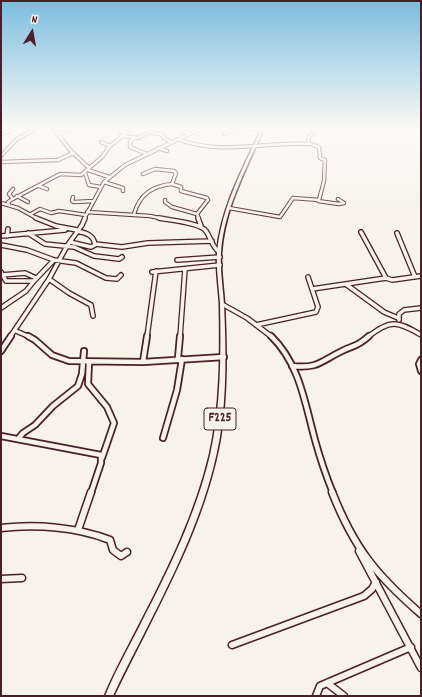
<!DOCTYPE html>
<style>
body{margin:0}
#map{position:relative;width:422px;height:697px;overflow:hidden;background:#f7f3e8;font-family:Dekko,sans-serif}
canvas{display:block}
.frame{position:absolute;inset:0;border:2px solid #4a1f2b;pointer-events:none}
.north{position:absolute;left:12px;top:12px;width:40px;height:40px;-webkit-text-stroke:3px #f7f3e8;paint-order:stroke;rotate:11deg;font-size:11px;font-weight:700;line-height:16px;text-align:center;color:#4a1f2b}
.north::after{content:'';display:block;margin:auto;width:14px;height:18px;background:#4a1f2b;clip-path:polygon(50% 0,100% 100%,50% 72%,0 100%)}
</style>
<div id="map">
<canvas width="422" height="697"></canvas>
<div class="frame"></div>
<div class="north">N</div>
</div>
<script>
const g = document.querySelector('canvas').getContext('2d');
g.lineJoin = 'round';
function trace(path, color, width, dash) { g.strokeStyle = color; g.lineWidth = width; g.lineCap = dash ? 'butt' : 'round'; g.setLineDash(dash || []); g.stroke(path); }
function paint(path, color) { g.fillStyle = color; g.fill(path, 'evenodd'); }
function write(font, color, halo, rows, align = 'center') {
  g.font = font + ' Dekko,sans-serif'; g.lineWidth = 3.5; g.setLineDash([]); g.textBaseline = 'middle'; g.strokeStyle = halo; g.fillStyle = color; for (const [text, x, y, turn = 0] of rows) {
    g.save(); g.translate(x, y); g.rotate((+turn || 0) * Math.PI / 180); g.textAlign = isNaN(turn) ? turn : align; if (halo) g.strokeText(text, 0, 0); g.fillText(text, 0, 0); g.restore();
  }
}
const minorFar3 = new Path2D(`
 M53,128l18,23 18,17
 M174,128l15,6
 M249,128l13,3
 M113,129l13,4
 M1,134l10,-3 -4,-3
 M60,134l15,-6
 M224,134l15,-6
 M121,136l17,2 11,-6 14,3 1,3 7,4
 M134,138l-4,4v5l17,7
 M178,139c42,17 88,2 131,5
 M101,142l9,4
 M158,148l9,3
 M1,156l16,-17 20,-11
 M1,162l57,-2 15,-7
 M88,170l21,7
 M85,173l4,12 12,2
 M143,174l12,-5 19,2 2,2 -4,11 9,3v4l26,7 1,2 -11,14 2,5
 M104,182l19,6v3
 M39,186l8,3
 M13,189l-4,5 4,5
 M17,196l11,6
 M73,197l-1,4 2,1 20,-1
 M165,200v2l7,5 25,7
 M318,201l21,3 5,-1 -6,-4
 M1,203l17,5 20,11
 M9,204l-1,-2 3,-2 49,-26 21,1 21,-18 8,-11 23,-18
 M229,208l51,9 13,-19 26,2 5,-19 1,-21 -5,-2 -1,-11 -11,-4 1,-6 5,-5 -1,-4
 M87,212l63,4 14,3
 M31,214l9,-5 11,4 8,-2 27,4
 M134,214c6,-20 18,-28 38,-30
 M84,219l20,-37 21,-17 77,-37`);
const minorFar2 = new Path2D(`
 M36,218l20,8 21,4
 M159,218c10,2 42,5 47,13 5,7 6,16 13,21
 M198,218l3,8
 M28,233l17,11 29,3 20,9 25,3 3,-2
 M397,233l18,44
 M1,236l64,-6
 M7,236l1,-7
 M70,242l21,5 4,-2c-1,-10 -9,-12 -18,-14
 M95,244l27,3 26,-4 64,-2
 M1,245l26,5 27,10 22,3 30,15 11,1 4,-4
 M177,260l43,-3
 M1,272l5,9h28l20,-21
 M152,272l68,-7
 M2,275l23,-2 11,5
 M386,278l6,2 29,-4
 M49,279l20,14 22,12 2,11
 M347,285l37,27 14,6
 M312,289l74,-11 -25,-46
 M222,304l25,14 25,19
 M1,308l25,-17 8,-10
 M399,320v-6l5,-4 17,-2
 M256,325l60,-13 2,-5 -10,-30
 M16,331l14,6
 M10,337l39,-58 18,-33 15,-21 3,-7
 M147,337l9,-66
 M180,337l5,-68
 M368,337c22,-18 30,-16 53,-2`);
const minorFar1 = new Path2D(`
 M28,336l7,4 17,15 17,6 74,1 81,-5
 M271,336c29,28 34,68 44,104 5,18 11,36 18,53
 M1,351l10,-15
 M178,358l2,-22
 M421,360l-2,4 2,7
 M89,362l-1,22 19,23 7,16 -12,35
 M143,362l4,-26
 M292,366c26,3 29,-5 50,-15 12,-6 15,-4 27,-15
 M1,436l100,19v8l-10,30
 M163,438l14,-48 5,-31
 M18,439l5,-6 12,-8 18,-19 25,-20 4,-12 2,-23`);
const minor = new Path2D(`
 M332,492c22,56 44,83 89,122
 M1,528c35,-4 76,-1 109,12l3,10 8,6 6,-4
 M78,530l13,-38
 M359,551l62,117
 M1,579l21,-1
 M232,645l132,-49 8,-7 4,-7
 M327,683l17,13
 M316,696l4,-10 91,-39`);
const major = new Path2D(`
 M262,128h2c-17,40 -40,80 -43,125 -1,17 2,34 3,51 2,44 3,89 -4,133 -16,93 -67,175 -107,259h-8c10,-25 24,-49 36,-73 28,-54 55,-109 69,-168 11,-49 11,-100 10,-151 -1,-17 -4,-34 -3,-51 4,-45 26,-85 45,-125z`);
trace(minorFar3, '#4a1f2b', 4.5);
trace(minorFar2, '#4a1f2b', 6);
trace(minorFar1, '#4a1f2b', 8);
trace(minor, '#4a1f2b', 9);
trace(major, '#4a1f2b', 3);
trace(minorFar3, '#f7f3e8', 2.5);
trace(minorFar2, '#f7f3e8', 3.5);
trace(minorFar1, '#f7f3e8', 4.5);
trace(minor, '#f7f3e8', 6);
paint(major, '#f7f3e8');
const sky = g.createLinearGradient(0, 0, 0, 225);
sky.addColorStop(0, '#7bbcde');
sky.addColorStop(0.57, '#fbfaf5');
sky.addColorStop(1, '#fbfaf500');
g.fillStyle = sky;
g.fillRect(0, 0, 422, 225);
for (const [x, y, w] of [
 [220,419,32]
]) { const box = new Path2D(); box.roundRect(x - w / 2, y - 11, w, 22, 3); g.fillStyle = '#f7f3e8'; g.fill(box); trace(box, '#4a1f2b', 1); }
write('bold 13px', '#4a1f2b', null, [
 ["F225",220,419]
]);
</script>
